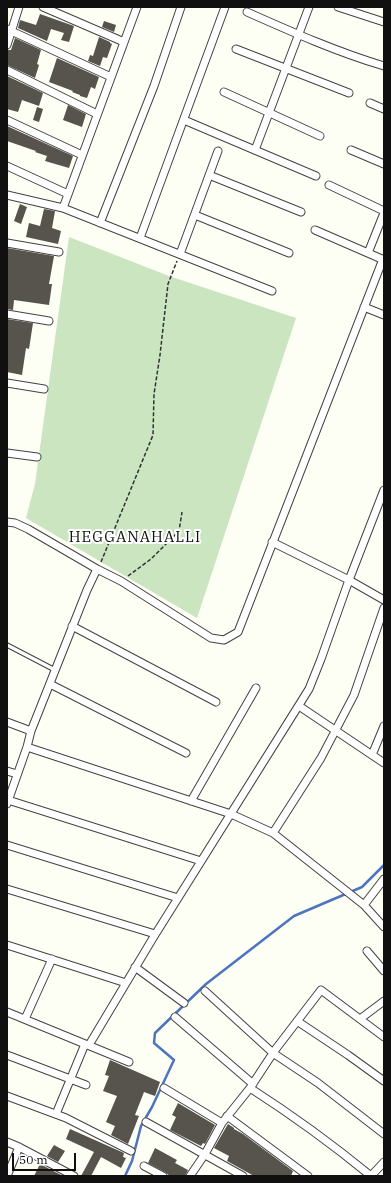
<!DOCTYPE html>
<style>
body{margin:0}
#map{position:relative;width:391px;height:1183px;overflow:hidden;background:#fdfef4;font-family:"IBM Plex Serif",serif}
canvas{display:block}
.frame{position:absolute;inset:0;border:8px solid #101010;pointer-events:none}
.scale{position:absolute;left:12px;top:1153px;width:64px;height:18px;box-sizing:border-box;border:2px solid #101010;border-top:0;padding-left:5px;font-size:12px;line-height:14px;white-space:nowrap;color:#101010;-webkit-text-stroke:3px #fff;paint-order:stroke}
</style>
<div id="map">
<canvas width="391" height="1183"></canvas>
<div class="frame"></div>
<div class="scale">50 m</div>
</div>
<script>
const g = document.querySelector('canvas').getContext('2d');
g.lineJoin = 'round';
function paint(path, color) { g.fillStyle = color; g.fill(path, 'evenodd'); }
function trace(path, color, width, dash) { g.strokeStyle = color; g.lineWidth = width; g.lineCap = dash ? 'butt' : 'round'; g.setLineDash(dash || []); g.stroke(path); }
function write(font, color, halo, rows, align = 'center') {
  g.font = font + ' "IBM Plex Serif",serif'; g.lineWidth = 4; g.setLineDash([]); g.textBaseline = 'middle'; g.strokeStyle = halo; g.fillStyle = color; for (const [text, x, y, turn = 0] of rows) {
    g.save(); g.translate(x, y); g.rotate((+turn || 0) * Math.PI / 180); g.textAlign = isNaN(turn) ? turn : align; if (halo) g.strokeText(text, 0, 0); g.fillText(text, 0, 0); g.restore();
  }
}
paint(new Path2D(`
 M69,237l100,39 127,42 -99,300 -171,-100 9,-34z`), '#cae5c0');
trace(new Path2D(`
 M125,1176l7,-15 9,-35 11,-19 22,-47 -20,-17 1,-10 51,-49 88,-68 68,-29 22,-22`), '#4d74be', 2.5);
paint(new Path2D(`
 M40,14l34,12 -5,16 -8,-2 3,-7 -13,-4 -4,12 -29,-13 2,-8 16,5z
 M104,21l12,4 -2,7 -12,-5z
 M99,37l11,5v1l2,1 -5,14 -4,-1 -3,9 -12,-5 2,-6 3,1z
 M15,38l26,12 -4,14 2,1 -4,13 -28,-13v-13l1,-2h3z
 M57,58l42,19 -4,12 -4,-2 -4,11 -7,-2v-1l-8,-3 1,-1 -24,-9z
 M7,76l36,17 -4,13 -17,-6 -4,12 -11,-3z
 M68,105l18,9 -4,13 -19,-7z
 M37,107l6,2 -4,13 -6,-2z
 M7,126l66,30 -4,12 -24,-7 2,-5 -12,-4 1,-1 -29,-10z
 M20,204l7,3 -6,17 -7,-3z
 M44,209l11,2 -3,17 9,3 -3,13 -32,-7 3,-14 11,3z
 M7,248l47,8 -5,28h3l-3,21 -35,-5 -1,10 -6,-1z
 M7,319l26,4 -4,26 -3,-1 -4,27 -15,-3z
 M110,1060l50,22 -5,14 -11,-4 -9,23 4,1 -11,28 -17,-9 4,-9 -9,-4 11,-26 -14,-5 6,-15 -4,-1z
 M178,1103l37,22 -10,19 -2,-1 -2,3 -31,-16 6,-13 -4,-2z
 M228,1124l6,4v1l9,5 50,37 -2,5h-37l-27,-15 2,-5 -15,-8z
 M70,1129l54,24 -1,4 3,1 -5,10 -20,-11 -10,19h-10l13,-24 -28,-13z
 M54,1145l11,6 -7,11 -11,-6z
 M155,1148l22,12 -2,3 13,7 -3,6h-15l-5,-4 -17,-9z
 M40,1164l23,12h-29z`), '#57534d');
const service = new Path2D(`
 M7,645l48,25`);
const minor = new Path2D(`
 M43,7l81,35
 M338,7l46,15
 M247,12c45,20 90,40 137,54
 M7,29l104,48
 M7,45l12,-38
 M236,49l113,44
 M7,70l90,44
 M224,92l96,44
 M370,103l14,6
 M7,120l75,35
 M184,120l132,56
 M255,150l54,-143
 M351,150l33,14
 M7,166l61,28
 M209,175l92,37
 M329,185l55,26
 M7,195l56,13 209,83
 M63,208l74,-201
 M195,215l94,38
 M100,223l54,-137 27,-79
 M315,230l69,30
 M140,238l85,-231
 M7,243l52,9
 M368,253l16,-40
 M180,254l38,-103
 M364,307l20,8
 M7,314l42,7
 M7,383l37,6
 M7,453l30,4
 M7,522l8,1 13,6 69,40
 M272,542l77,38 35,20
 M72,626l144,76
 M50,684l136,69
 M299,706l85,57
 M7,722l24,9
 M27,747l204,67 42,19 91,72 20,22
 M372,755l12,-29
 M7,771l10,3
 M8,800l193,61
 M191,801l65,-113
 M7,804l20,-57 4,-16 56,-141 10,-21 24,12 90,57 13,2 14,-8 145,-373
 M273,833l48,-75 33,-63 30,-87
 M7,845l171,53
 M7,889l148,45
 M364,905l20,-26
 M7,945l119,38
 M367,951l17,20
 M135,967l49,36
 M205,991l68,62 45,30 66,51
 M7,1012l122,50
 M175,1017l78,67
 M25,1019l27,-60
 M360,1019l24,-18
 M297,1021l51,34 36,26
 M89,1045l64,-107 156,-249 12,-30 28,-79 35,-90
 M7,1055l79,30
 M164,1088l58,35
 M250,1088c42,27 82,56 121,88l13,-14
 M7,1096l59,22 65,33
 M56,1114l29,-70
 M227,1116l81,60
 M146,1122l97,54
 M7,1142l12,5 -12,29
 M19,1147l55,29
 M144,1166l19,10
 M190,1176l15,-22 17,-31 28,-35 25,-38 46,-60 63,47`);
trace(service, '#434343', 5.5);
trace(minor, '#434343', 9);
trace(new Path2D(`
 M101,562l52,-127 1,-41 6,-39 8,-71 9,-23
 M128,576l23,-17 28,-28 3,-19`), '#323232', 1.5, [4, 2]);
trace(service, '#fff', 3.5);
trace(minor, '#fff', 7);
g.letterSpacing = '1px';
write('15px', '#101010', '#fff', [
 ["HEGGANAHALLI",135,538]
]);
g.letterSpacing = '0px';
</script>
